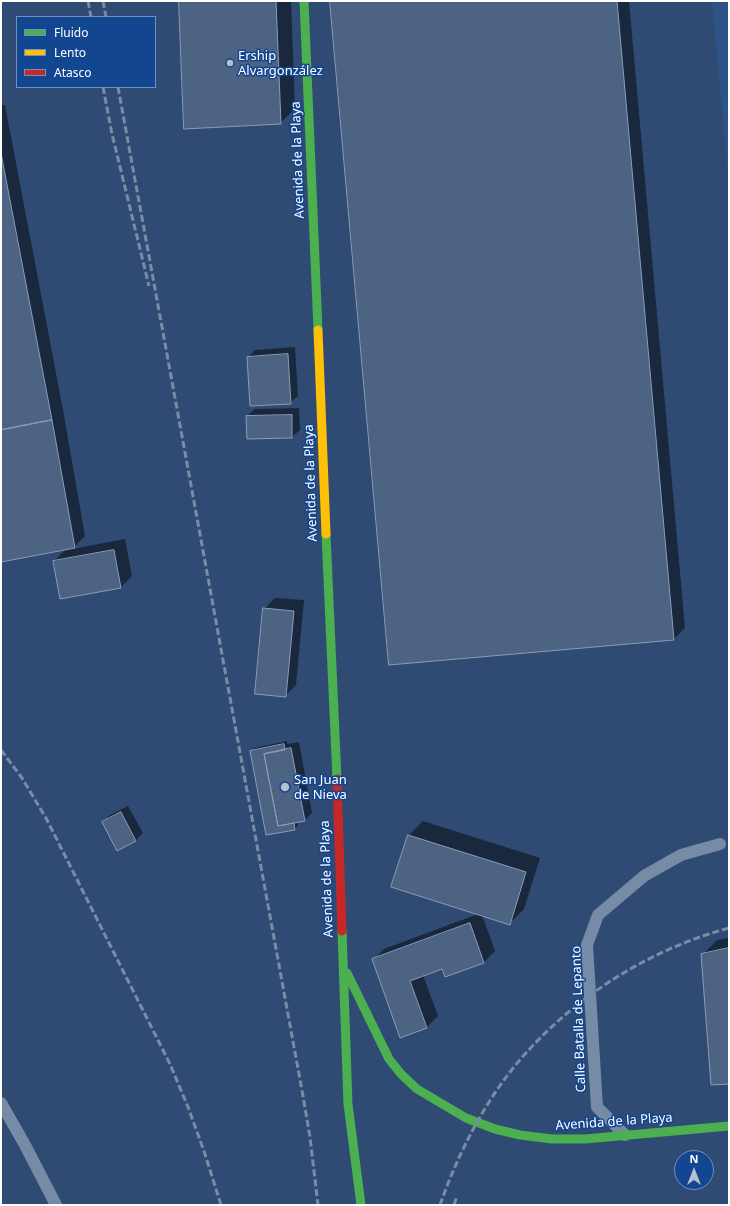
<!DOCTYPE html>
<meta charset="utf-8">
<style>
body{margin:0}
#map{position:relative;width:730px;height:1206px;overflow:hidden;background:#2f4b73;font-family:"Noto Sans",sans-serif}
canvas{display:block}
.frame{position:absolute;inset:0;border:2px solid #fff;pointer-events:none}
.legend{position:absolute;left:16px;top:16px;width:140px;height:72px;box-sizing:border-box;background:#124690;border:1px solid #7190bc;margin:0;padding:5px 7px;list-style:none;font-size:12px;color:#fff}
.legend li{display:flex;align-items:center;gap:8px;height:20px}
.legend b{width:20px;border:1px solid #7190bc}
.north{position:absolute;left:674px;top:1150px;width:40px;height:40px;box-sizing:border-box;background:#124690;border:1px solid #7190bc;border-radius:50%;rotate:0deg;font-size:11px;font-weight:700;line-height:16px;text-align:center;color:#fff}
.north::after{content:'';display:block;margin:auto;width:14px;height:18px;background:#b6c0ce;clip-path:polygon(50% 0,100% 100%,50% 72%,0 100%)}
</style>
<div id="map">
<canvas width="730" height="1206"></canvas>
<div class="frame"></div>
<ul class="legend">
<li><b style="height:5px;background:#4caf50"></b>Fluido</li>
<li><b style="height:5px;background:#ffc107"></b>Lento</li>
<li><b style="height:5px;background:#c62828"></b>Atasco</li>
</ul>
<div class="north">N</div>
</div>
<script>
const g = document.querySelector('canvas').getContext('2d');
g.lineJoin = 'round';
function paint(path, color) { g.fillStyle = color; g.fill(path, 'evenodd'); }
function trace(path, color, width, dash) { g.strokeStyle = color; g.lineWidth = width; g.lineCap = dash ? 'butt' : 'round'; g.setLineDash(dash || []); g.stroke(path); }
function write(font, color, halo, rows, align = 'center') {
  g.font = font + ' "Noto Sans",sans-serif'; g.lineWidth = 3; g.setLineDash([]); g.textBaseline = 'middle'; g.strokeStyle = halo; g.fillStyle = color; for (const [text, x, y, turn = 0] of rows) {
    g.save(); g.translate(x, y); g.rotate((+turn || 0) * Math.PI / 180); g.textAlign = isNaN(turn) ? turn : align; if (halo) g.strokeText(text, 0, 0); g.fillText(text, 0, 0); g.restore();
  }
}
paint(new Path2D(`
 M712,1h17v183z`), '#2e5389');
paint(new Path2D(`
 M180,1h111l4,108 -15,14z
 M331,1h298l56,627 -11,11z
 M1,105h4l58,305 22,126 -13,13 53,-10 7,37 -11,11 -67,-26 13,-13 -66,13z
 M295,347l3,49 -8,7 -42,-46 7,-7z
 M299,408l1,22 -8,7 -44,1 -1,-22 8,-7z
 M275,598l29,2 -8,85 -11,11 -21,-87z
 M287,741v3l12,-2 13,71 -7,7 -7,1v4l-3,4 -29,5 -15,-83 3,-3z
 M128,806l15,27 -8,8 -32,-19 7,-7z
 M423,821l117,37 -16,51 -15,15 -27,-9 13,36 -11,11 -38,14 -3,-8 -20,7 15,41 -11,11 -54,-67 11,-11 94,-35 -86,-28 17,-51z
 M729,938v145l-27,-128 15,-15z`), '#0007');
const building = new Path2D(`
 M179,1h97l5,123 -97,5z
 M330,1h287l57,639 -285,25z
 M1,153l51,267 -51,10z
 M288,354l3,50 -41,2 -3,-49z
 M292,415v23l-45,1 -1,-23z
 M52,420l23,128 -74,14v-132z
 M114,550l7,38 -61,11 -7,-38z
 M263,608l31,3 -8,86 -31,-3z
 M284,744l1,6 -21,4 14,72 16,-3 1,7 -29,5 -16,-84z
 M291,748l14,73 -27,5 -14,-72z
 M121,812l15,29 -19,10 -15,-29z
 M408,835l118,37 -16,53 -119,-38z
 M470,923l14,40 -39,14 -3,-8 -32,12 17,47 -27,10 -28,-79z
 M729,948v136l-18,1 -10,-131z`);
paint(building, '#4c6383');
trace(building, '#8b9cb4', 1);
trace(new Path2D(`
 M1,1103l24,42 31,60
 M625,1135l-28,-28 -10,-162 11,-30 46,-39 37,-21 39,-11`), '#768ca6', 12);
trace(new Path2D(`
 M304,1l14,329
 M326,534l11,245
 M342,931l6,173 13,101
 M347,973l42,86 12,15 16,15 49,29 29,11 25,6 32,4h33l144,-13`), '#4caf50', 9);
trace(new Path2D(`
 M318,330l8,204`), '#ffc107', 9);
trace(new Path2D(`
 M337,779l5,152`), '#c62828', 9);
trace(new Path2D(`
 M88,1l3,16
 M103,1l3,16
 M103,87l9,47 37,152
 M118,87l185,1009 7,41 8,68
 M1,750l21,28 24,40 124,246 18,43 16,44 17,54
 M440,1205c19,-54 47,-109 86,-152 53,-59 125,-104 203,-125
 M454,1205l3,-9`), '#798ca6', 3, [7, 3]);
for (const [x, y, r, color] of [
 [230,63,4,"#b6c0ce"],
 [285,787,5,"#b6c0ce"]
]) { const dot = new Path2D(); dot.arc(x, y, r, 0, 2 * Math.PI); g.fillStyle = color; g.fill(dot); trace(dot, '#124690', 1.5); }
write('13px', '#fff', '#124690', [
 ["Ership",238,56],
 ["Alvargonzález",238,71],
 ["San Juan",294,780],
 ["de Nieva",294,795]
], 'left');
write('13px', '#fff', '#124690', [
 ["Avenida de la Playa",298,160,-92],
 ["Avenida de la Playa",311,483,-92],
 ["Avenida de la Playa",327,879,-92],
 ["Calle Batalla de Lepanto",579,1019,-92],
 ["Avenida de la Playa",614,1122,-4]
]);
</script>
